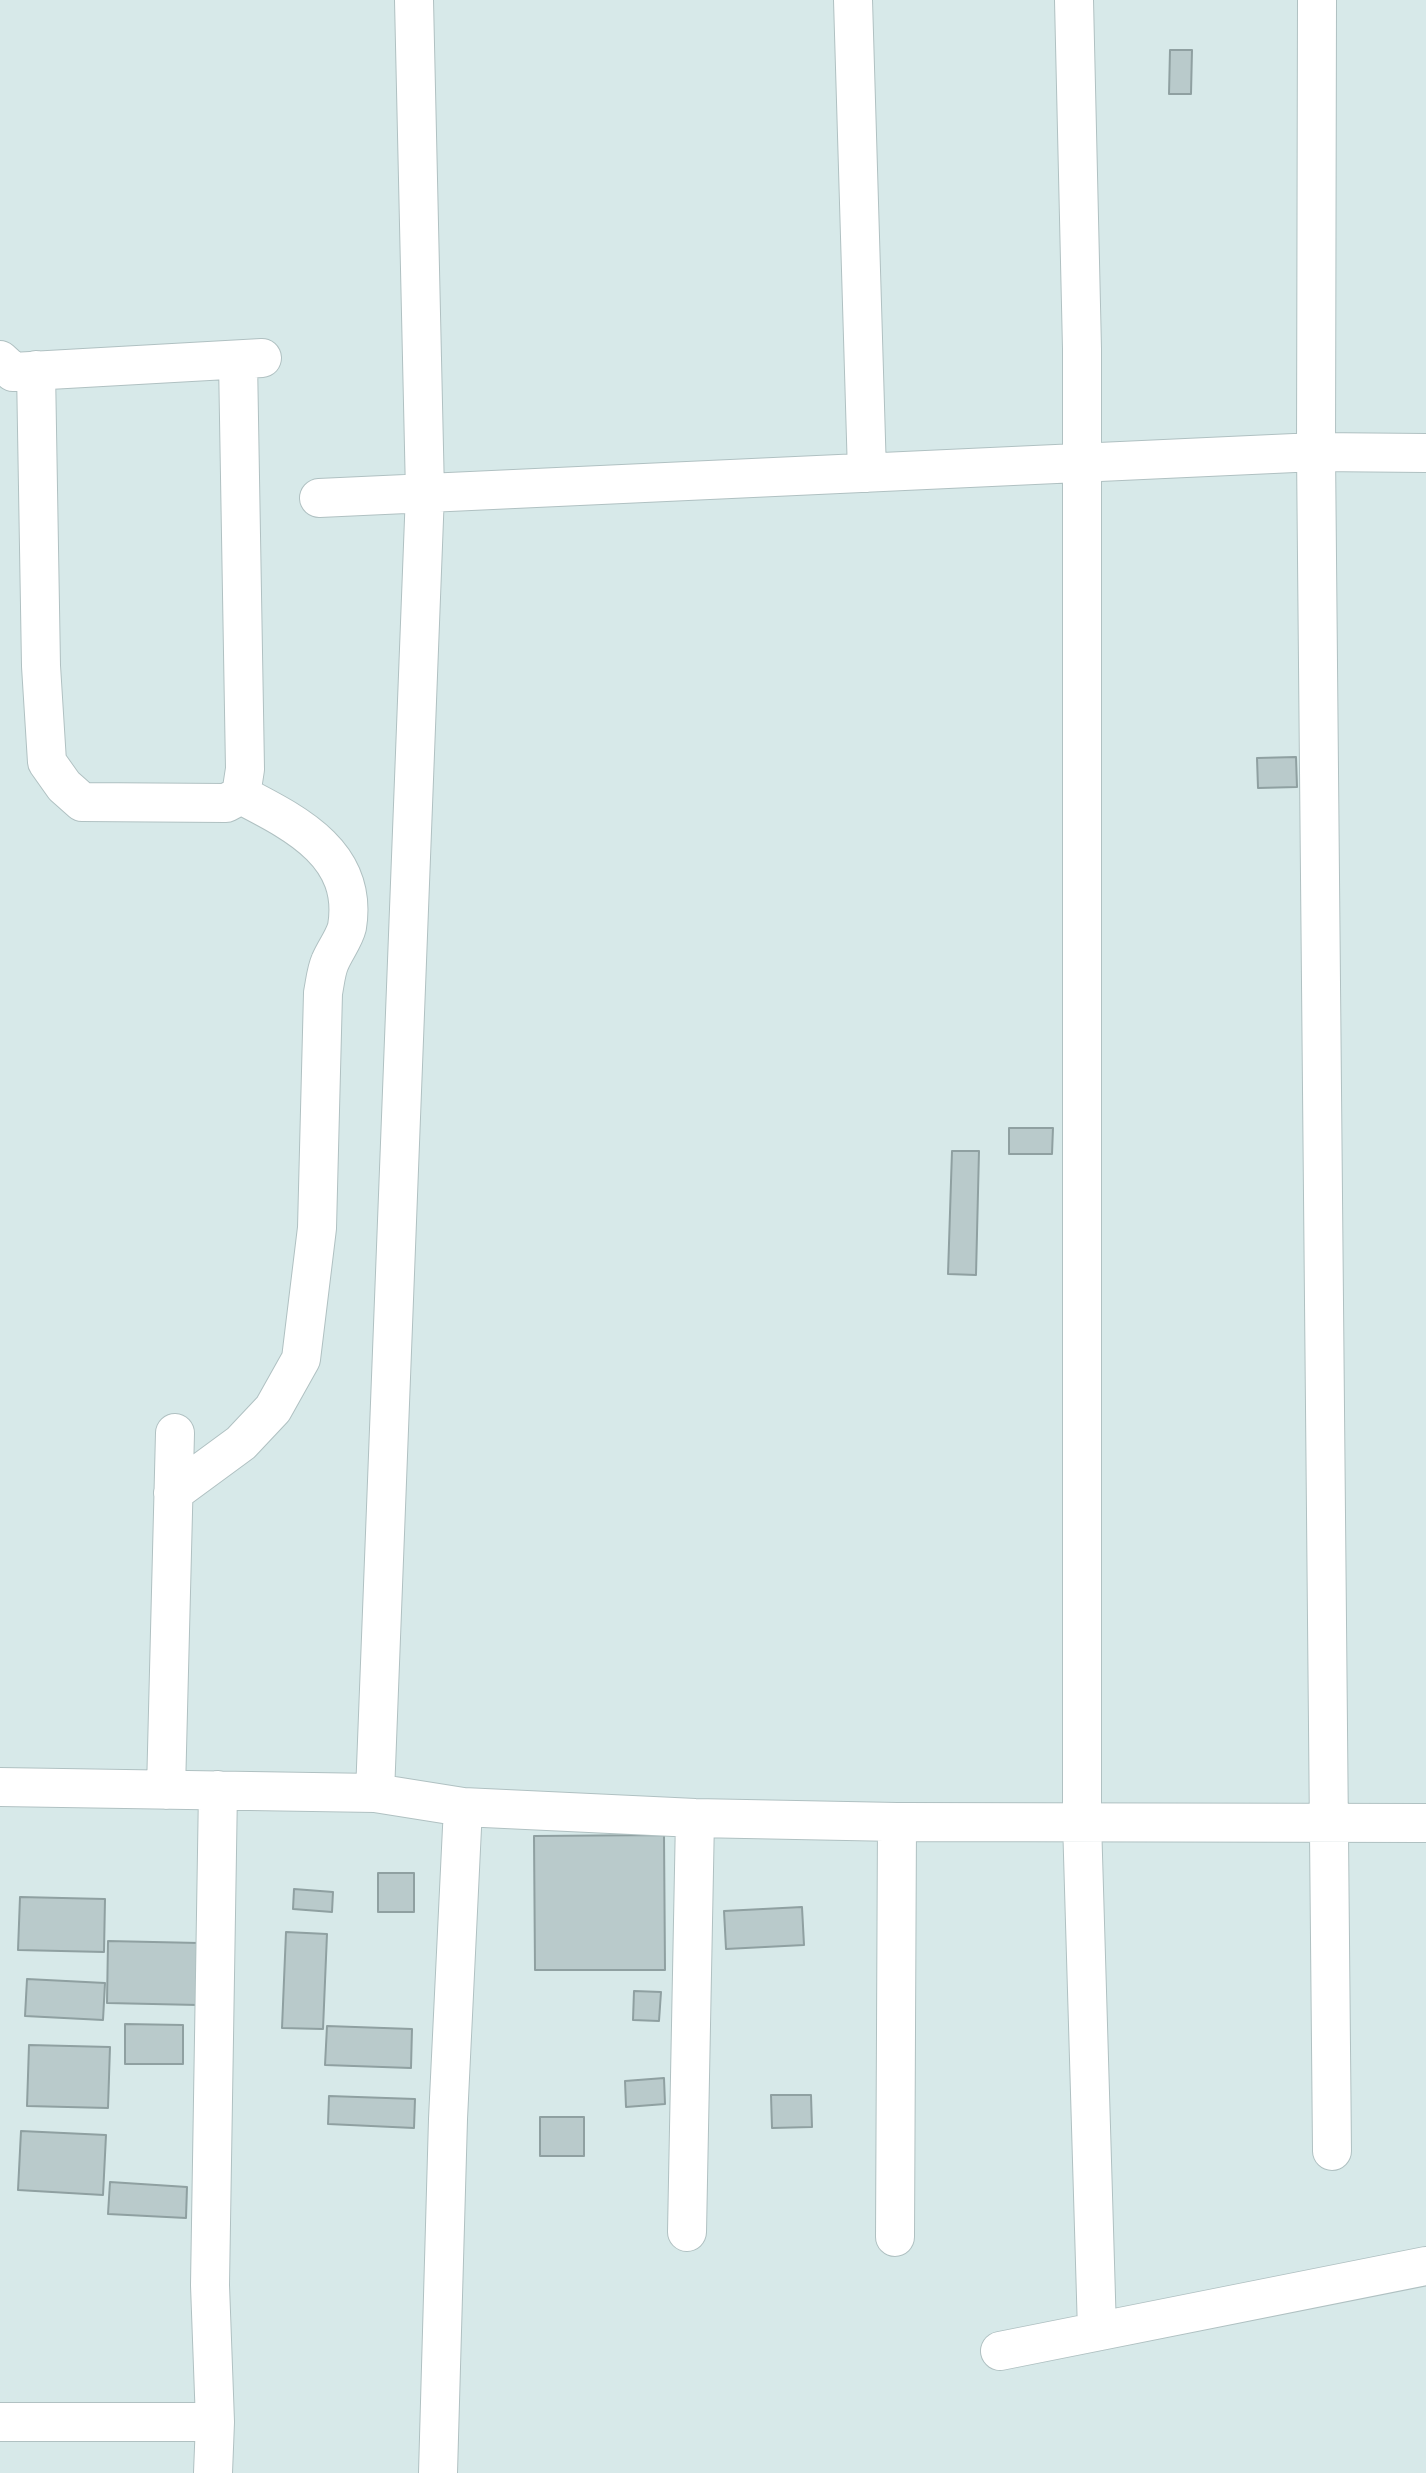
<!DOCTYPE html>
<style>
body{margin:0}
canvas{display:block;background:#d7e9e9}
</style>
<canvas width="1426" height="2473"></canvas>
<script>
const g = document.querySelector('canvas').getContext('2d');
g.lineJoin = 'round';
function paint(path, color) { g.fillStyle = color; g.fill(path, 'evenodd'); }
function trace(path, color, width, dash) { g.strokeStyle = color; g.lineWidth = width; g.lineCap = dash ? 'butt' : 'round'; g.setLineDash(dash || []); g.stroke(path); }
const building = new Path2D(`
 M1170,50h22l-1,44h-22z
 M1296,757l1,30 -39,1 -1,-30z
 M1009,1128h44l-1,26h-43z
 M952,1151h27l-3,124 -28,-1z
 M664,1835l1,135h-130l-1,-134z
 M378,1873h36v39h-36z
 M294,1889l39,3 -1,20 -39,-3z
 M20,1897l85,2 -1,53 -86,-2z
 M802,1907l2,38 -78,4 -2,-38z
 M286,1932l41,2 -4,95 -41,-1z
 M108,1941l91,2 -1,62 -91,-2z
 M27,1979l78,4 -2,37 -78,-4z
 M634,1991l27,1 -2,29 -26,-1z
 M125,2024l58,1v39h-58z
 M327,2026l85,3 -1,39 -86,-3z
 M29,2045l81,2 -2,61 -81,-2z
 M664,2078l1,26 -39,3 -1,-26z
 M771,2095h40l1,32 -40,1z
 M329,2096l86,3 -1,29 -86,-4z
 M540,2117h44v39h-44z
 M21,2131l85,4 -3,60 -85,-5z
 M110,2182l77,5 -1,31 -78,-4z`);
paint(building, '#b9cacb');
trace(building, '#8fa0a1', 2);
const minor = new Path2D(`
 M853,0l14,473
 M1074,0l8,349v1472l15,510
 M1317,0l-1,452 16,1699
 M0,360l13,12 249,-14
 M36,370l5,296 6,96 17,24 18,16 144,1 15,-8 4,-26 -7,-409
 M319,498l997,-46 110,1
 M173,1493l68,-50 32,-34 28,-50 16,-131 6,-235c2,-10 3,-22 7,-31 5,-12 14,-23 17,-35 12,-73 -52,-104 -106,-132
 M0,1787l375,6 88,14 232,11 202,4 529,1
 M166,1790l9,-357
 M375,1793l50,-1300 -11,-493
 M687,2232l8,-414
 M895,2237l2,-415
 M1000,2351l426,-85
 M0,2422h215
 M213,2473l2,-51 -5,-137 8,-495
 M438,2473l10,-354 15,-312`);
trace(minor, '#b0c1c2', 40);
trace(minor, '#fff', 38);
</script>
